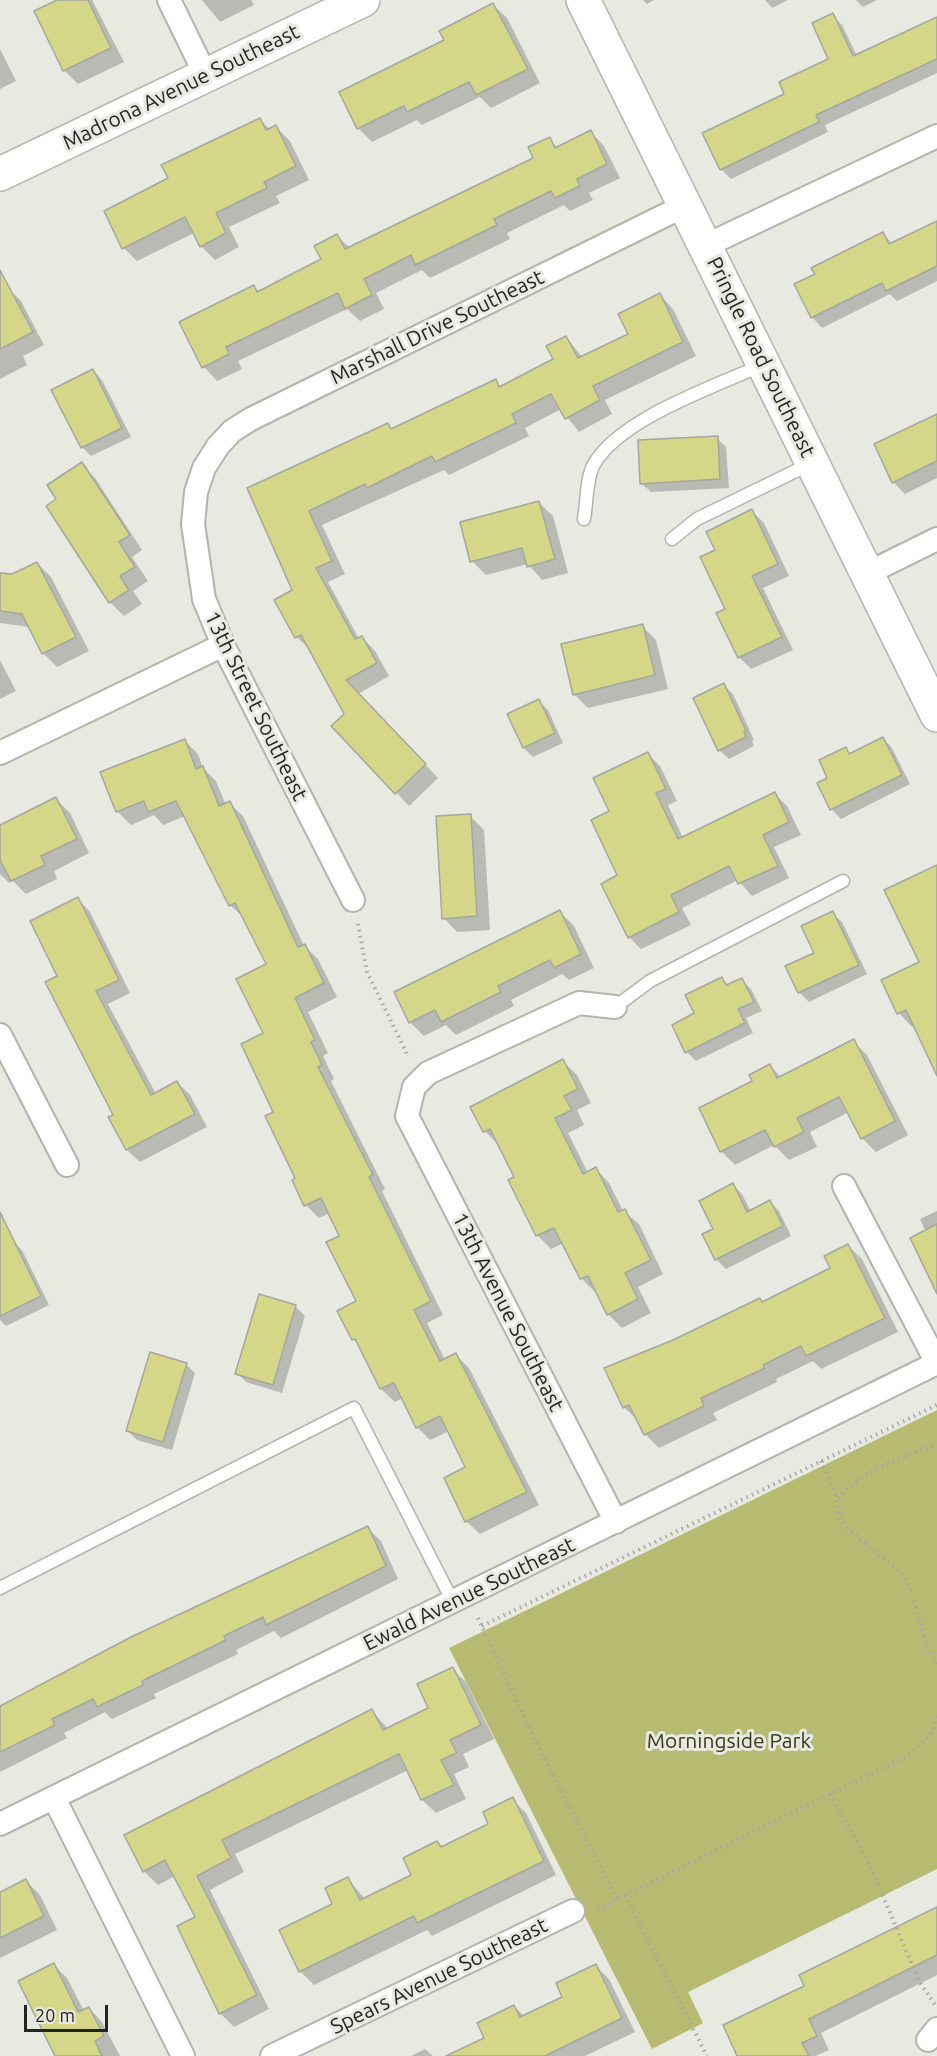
<!DOCTYPE html>
<style>
body{margin:0}
#map{position:relative;width:937px;height:2056px;overflow:hidden;background:#e8e9e1;font-family:Ubuntu,sans-serif}
canvas{display:block}
.scale{position:absolute;left:24px;top:2005px;width:84px;height:27px;box-sizing:border-box;border:3px solid #242421;border-top:0;padding-left:8px;font-size:18px;line-height:21px;white-space:nowrap;color:#242421;-webkit-text-stroke:4px #e8e9e1;paint-order:stroke}
</style>
<div id="map">
<canvas width="937" height="2056"></canvas>
<div class="scale">20 m</div>
</div>
<script>
const g = document.querySelector('canvas').getContext('2d');
g.lineJoin = 'round';
function paint(path, color) { g.fillStyle = color; g.fill(path, 'evenodd'); }
function trace(path, color, width, dash) { g.strokeStyle = color; g.lineWidth = width; g.lineCap = dash ? 'butt' : 'round'; g.setLineDash(dash || []); g.stroke(path); }
function write(font, color, halo, rows, align = 'center') {
  g.font = font + ' Ubuntu,sans-serif'; g.lineWidth = 6; g.setLineDash([]); g.textBaseline = 'middle'; g.strokeStyle = halo; g.fillStyle = color; for (const [text, x, y, turn = 0] of rows) {
    g.save(); g.translate(x, y); g.rotate((+turn || 0) * Math.PI / 180); g.textAlign = isNaN(turn) ? turn : align; if (halo) g.strokeText(text, 0, 0); g.fillText(text, 0, 0); g.restore();
  }
}
paint(new Path2D(`
 M937,1410v459l-249,123 15,31 -51,26 -203,-401z`), '#b7bb72');
paint(new Path2D(`
 M60,0h32l32,62 -46,22 -14,-14z
 M202,0h49l3,5 -34,17z
 M643,0h11l-7,4z
 M765,0h23l-16,8z
 M856,0h21l-14,7z
 M493,5l14,13 33,65 -49,25 -11,-11 -58,28 -5,-5 -45,22 -14,-14 88,-87z
 M832,15l10,10 15,31 80,-39v56l-112,52 3,7 -97,47 -10,-10 65,-75 44,-34z
 M0,49l16,32 -16,8z
 M260,119l10,11 6,-3 14,14 19,39 -33,16 4,7 -51,24 10,20 -24,13 -14,-14 -7,-13 -57,28 -13,-13 46,-69z
 M591,132l13,14 16,32 -31,15 4,7 -23,11 -6,-6 -57,28 3,6 -80,39 -8,-8 -46,23 8,16 -24,12 -13,-12 -109,52 4,8 -25,12 -13,-14 -22,-45 72,-35 5,5 64,-32 14,-24 13,12 185,-89 14,-20 9,9z
 M937,223v58l-40,20 -7,-7 -68,34 -10,-11 5,-42 66,-41 10,10z
 M9,289l12,12 23,44 -21,11 4,9 -27,14v-85z
 M660,295l13,14 23,47 -91,44 7,14 -33,18 -18,-23 -36,19 4,8 -80,39 -5,-5 -122,55 23,49 -17,8 31,57 3,-2 13,14 14,25 -31,18 80,84 -29,28 -13,-14 -50,-78 -36,-64 -13,-13 -3,-47 -45,-101 139,-65 5,6 102,-49 7,6 53,-28 11,-22 17,21 47,-23z
 M93,370l9,10 29,57 -40,19 -9,-9z
 M937,415v63l-32,16 -12,-12z
 M717,438l9,9 3,41 -78,4 -10,-9z
 M81,464l14,14 47,72 -10,7 16,24 -15,10 9,13 -18,12 -14,-14 -52,-102z
 M539,503l14,13 15,57 -26,7 -14,-16 -42,11 -14,-14z
 M752,511l12,12 25,53 -26,12 30,62 -42,19 -12,-12 -22,-107z
 M37,563l14,14 38,74 -32,16 -14,-14 -13,-26 -30,-4v-48h12z
 M642,626l14,14 12,49 -80,19 -14,-14z
 M0,660l16,31 -16,8z
 M723,685l10,9 21,46 -2,1 2,5 -25,13 -10,-9z
 M539,701l9,9 15,33 -30,14 -9,-9z
 M883,738l9,10 18,36 -69,35 -10,-10 -12,-26 10,-4 16,-30 6,5z
 M184,740l14,14 5,14 13,13 10,24 3,-2 14,13 61,130 14,13 19,38 -29,15 20,41 -5,3 11,23 -3,2 54,108 -3,2 61,124 -16,8 18,37 11,-5 13,13 70,137 -59,29 -14,-13 1,-53 -18,-37 -19,9 -13,-13 -14,-29 -8,4 -14,-13 -20,-42 -8,-8 5,-37 -17,-66 -11,-23 -11,5 -13,-13 -31,-93 -10,-78 3,-70 -24,-46 -14,-13 -45,-89 -22,9 -9,-10 -23,10 -14,-14z
 M648,754l12,12 17,35 -9,4 15,33 92,-44 12,12 14,29 -27,12 15,31 -37,18 -14,-16 -56,28 9,17 -50,24 -12,-12 -18,-126z
 M56,799l14,14 19,40 -35,18 3,8 -31,15 -13,-13 -4,2 -9,-9v-47z
 M470,816l14,14 6,100 -33,2 -13,-14z
 M937,867v191l-22,-32 -3,1 -13,-14 22,-50z
 M78,899l12,13 40,81 -22,11 48,90 21,-12 13,13 17,32 -67,35 -13,-12 -17,-32 5,-3 -56,-138z
 M560,912l14,14 20,42 -25,12 -7,-6 -51,26 3,6 -58,29 -10,-10 -22,11 -14,-14z
 M832,913l10,9 25,52 -58,28 -9,-9 -13,-26 29,-14z
 M722,979l7,7 13,-6 9,9 11,22 -16,7 7,15 -57,28 -9,-9 9,-38z
 M853,1041l14,14 41,80 -32,17 -14,-14 -13,-26 -39,20 7,15 -28,13 -15,-15 -39,20 -14,-14 33,-69 16,-16 12,12z
 M563,1061l14,14 14,28 -14,7 7,15 -16,8 20,40 8,-4 13,14 14,28 16,13 24,50 -25,13 13,26 -29,15 -14,-14 -11,-23 -2,1 -14,-14 -17,-35 -13,6 -13,-13 -28,-56 6,-3 -18,-32 -13,-14 -13,-24z
 M733,1185l9,9 9,18 19,-10 9,9 12,25 -65,33 -10,-10 -12,-24 11,-6z
 M937,1211v77l-11,-56 -6,-13z
 M13,1241l9,9 27,55 -43,21 -6,-6v-72z
 M848,1246l14,13 36,73 -77,37 -8,-8 -37,18 1,3 -64,31 4,7 -58,28 -14,-14 -7,-13 -14,-14 50,-66 86,-41 3,3 69,-34z
 M260,1296l36,11 9,9 -23,77 -36,-11 -9,-9z
 M186,1364l9,9 -23,77 -35,-10 -9,-9z
 M367,1528l14,13 17,38 -117,59 -7,-7 -38,19 2,4 -84,40 2,4 -44,21 -7,-7 -41,21 3,5 -67,34v-65z
 M452,1669l14,13 28,57 -31,15 6,13 -15,7 12,25 -30,14 -14,-13 -14,-30 -173,84 9,18 -34,18 59,119 -35,18 -14,-14 -23,-95 -22,-42 -17,9 -14,-14 228,-160 16,18 42,-20z
 M512,1799l14,14 30,62 -124,61 -5,-6 -113,55 -14,-14 48,-92 17,20 48,-24 24,-32 5,5 48,-24z
 M26,1881l14,14 17,35 -57,28v-64z
 M937,1909v66l-116,58 8,17 -14,6h-76l67,-69z
 M54,1965l13,13 17,33 5,-3 13,14 18,34h-64z
 M596,1966l13,13 26,53 -50,24h-136l37,-17 28,-33 11,11 39,-19z
 M425,2049l8,7h-22z`), '#0003');
const building = new Path2D(`
 M57,0h31l23,48 -48,23 -29,-60z
 M493,3l35,66 -52,26 -7,-13 -62,30 -3,-6 -47,23 -18,-37 105,-52 -5,-9z
 M833,13l20,43 84,-39v42l-121,56 3,7 -99,48 -18,-37 82,-39 -5,-12 49,-23 -16,-36z
 M260,118l6,12 10,-5 20,41 -32,16 3,6 -51,25 10,20 -26,14 -15,-30 -63,32 -18,-38 64,-33 -7,-13z
 M591,130l16,34 -30,15 3,7 -25,12 -4,-7 -57,28 3,6 -82,40 -4,-10 -47,24 8,16 -27,14 -7,-16 -112,54 3,7 -27,14 -23,-46 75,-37 3,7 64,-33 -7,-13 23,-12 8,15 188,-91 -5,-11 22,-10 5,11z
 M937,221v45l-51,25 -4,-8 -71,35 -17,-34 21,-10 -4,-6 72,-36 6,12z
 M0,270l33,62 -33,17z
 M660,293l23,49 -90,44 7,14 -35,19 -14,-25 -39,20 4,9 -81,39 -3,-6 -65,32 -2,-4 -56,27 23,50 -16,7 39,71 7,-3 15,27 -31,17 80,84 -31,30 -64,-68 13,-12 -43,-79 -6,3 -21,-38 18,-10 -45,-102 141,-65 3,6 105,-50 3,8 54,-28 -7,-13 20,-10 12,22 50,-24 -10,-20z
 M93,369l29,59 -41,20 -30,-58z
 M937,414v47l-45,22 -18,-39z
 M718,436l2,43 -80,5 -2,-44z
 M82,462l48,73 -11,7 16,25 -15,9 9,14 -20,13 -63,-97 10,-7 -9,-14z
 M539,501l16,58 -28,8 -5,-19 -52,14 -10,-40z
 M752,509l26,55 -26,12 30,61 -44,21 -22,-45 9,-4 -25,-52 15,-7 -9,-18z
 M37,562l39,75 -34,17 -20,-40 -22,-3v-38l12,1z
 M643,624l12,51 -82,20 -12,-51z
 M724,683l22,48 -2,1 2,5 -28,14 -25,-53z
 M539,699l16,34 -32,15 -16,-34z
 M883,737l19,38 -72,35 -13,-27 10,-5 -8,-18 27,-13 3,7z
 M185,739l11,30 7,-3 16,40 11,-5 68,146 7,-3 19,39 -29,15 20,42 -4,2 11,23 -4,2 55,108 -4,2 62,124 -17,9 26,51 16,-8 71,139 -62,30 -21,-44 21,-11 -25,-51 -24,12 -22,-45 -14,6 -25,-50 -3,1 -15,-29 19,-10 -30,-59 13,-6 -18,-38 -17,8 -12,-26 3,-2 -30,-62 8,-4 -32,-68 22,-11 -27,-54 30,-15 -31,-61 -6,3 -53,-105 -28,11 -4,-11 -28,11 -16,-40z
 M648,752l18,37 -10,4 22,46 97,-47 14,30 -26,13 15,31 -40,18 -9,-18 -58,29 8,17 -51,26 -27,-54 16,-9 -26,-55 18,-9 -16,-33z
 M56,797l21,42 -36,17 4,9 -34,16 -11,-21v-35z
 M471,814l6,102 -35,3 -6,-103z
 M937,865v211l-31,-66 -9,4 -16,-34 38,-18 -35,-72z
 M78,897l41,83 -23,11 55,104 26,-14 18,33 -69,36 -18,-33 5,-2 -68,-133 12,-6 -27,-55z
 M560,910l21,44 -27,14 -4,-8 -52,26 3,6 -60,30 -6,-12 -26,13 -15,-31z
 M833,911l26,54 -61,28 -13,-27 29,-13 -13,-27z
 M722,977l4,8 16,-7 12,24 -16,7 7,14 -60,30 -13,-28 22,-12 -9,-18z
 M854,1039l41,82 -34,18 -22,-42 -42,21 7,14 -30,15 -9,-17 -45,22 -21,-44 53,-27 -3,-6 21,-11 7,14z
 M563,1059l15,30 -14,7 8,14 -17,8 28,56 13,-7 22,45 7,-3 26,51 -26,13 13,26 -31,16 -19,-39 -8,3 -26,-51 -18,8 -28,-56 6,-3 -24,-48 -7,3 -13,-25z
 M733,1183l14,29 23,-12 13,26 -68,34 -13,-26 11,-5 -14,-28z
 M0,1212l41,84 -41,20z
 M937,1224v70l-27,-56z
 M848,1244l37,74 -79,38 -5,-10 -38,19 2,3 -64,30 3,8 -60,29 -15,-30 -6,3 -19,-40 69,-28 87,-42 2,4 68,-34 -6,-12z
 M259,1294l37,11 -23,80 -38,-11z
 M150,1352l37,11 -24,79 -37,-11z
 M368,1526l18,40 -120,59 -3,-8 -39,19 2,4 -84,41 1,4 -46,22 -4,-8 -41,20 3,6 -55,27v-46l131,-69z
 M453,1667l28,58 -31,15 7,13 -16,7 13,25 -33,15 -22,-46 -177,86 9,18 -34,18 60,119 -38,19 -42,-88 18,-9 -30,-57 -22,12 -19,-37 248,-126 11,21 45,-22 -11,-24z
 M513,1797l31,64 -127,62 -3,-7 -115,56 -20,-42 53,-26 -7,-16 23,-11 12,23 51,-25 -8,-17 34,-17 4,6 47,-23 -5,-12z
 M26,1879l18,37 -44,22v-46z
 M937,1907v48l-128,64 8,17 -15,7 7,13h-72l-14,-31 81,-39 -5,-11z
 M54,1963l24,49 11,-5 15,29 -9,5 7,15h-47l-37,-75z
 M596,1964l26,54 -77,38h-99l38,-18 -7,-15 37,-18 6,12 42,-20 -6,-14z`);
paint(building, '#d3d787');
trace(building, '#a5a69e', 1.5);
const service = new Path2D(`
 M584,519c3,-16 2,-41 10,-55 27,-46 120,-77 168,-99
 M672,539l25,-20 113,-55
 M615,1007l35,-26 193,-100
 M0,1588l354,-180 99,194`);
const minor = new Path2D(`
 M169,0l36,74
 M707,245l230,-109
 M866,574l71,-35
 M0,753l223,-108
 M353,900l-130,-255 -19,-46 -11,-75 3,-32 8,-24 14,-22 14,-15 19,-12 435,-214
 M615,1007l-36,-4 -151,70 -14,14 -7,29 209,406
 M0,1035l67,130
 M844,1186l93,177
 M54,1798l129,258
 M0,1824l937,-461
 M928,2040l9,-11
 M272,2056l301,-145`);
const secondary = new Path2D(`
 M583,0l354,715
 M0,174l363,-174`);
trace(service, '#b3b4ac', 15);
trace(minor, '#b3b4ac', 26);
trace(secondary, '#b3b4ac', 36);
trace(new Path2D(`
 M358,924l9,48 41,84
 M821,1461l13,29 5,26 5,9 60,51 6,12 17,58 10,18
 M838,1498c22,-26 67,-42 99,-54
 M478,1618l55,118 84,163
 M482,1626l455,-221
 M830,1794l39,69 50,118 16,24
 M625,1895l82,161
 M597,1909l311,-153 24,-23 5,-20`), '#a6a7a0', 4, [1.5, 4.5]);
trace(service, '#fff', 12);
trace(minor, '#fff', 22);
trace(secondary, '#fff', 33);
write('21px', '#242421', '#e8e9e1', [
 ["Madrona Avenue Southeast",181,87,-26],
 ["Marshall Drive Southeast",437,327,-26],
 ["Pringle Road Southeast",761,357,64],
 ["13th Street Southeast",256,706,64],
 ["13th Avenue Southeast",508,1312,63],
 ["Ewald Avenue Southeast",469,1594,-26],
 ["Spears Avenue Southeast",439,1976,-26]
]);
write('21px', '#383a17', '#e8e9e1', [
 ["Morningside Park",729,1741]
]);
</script>
